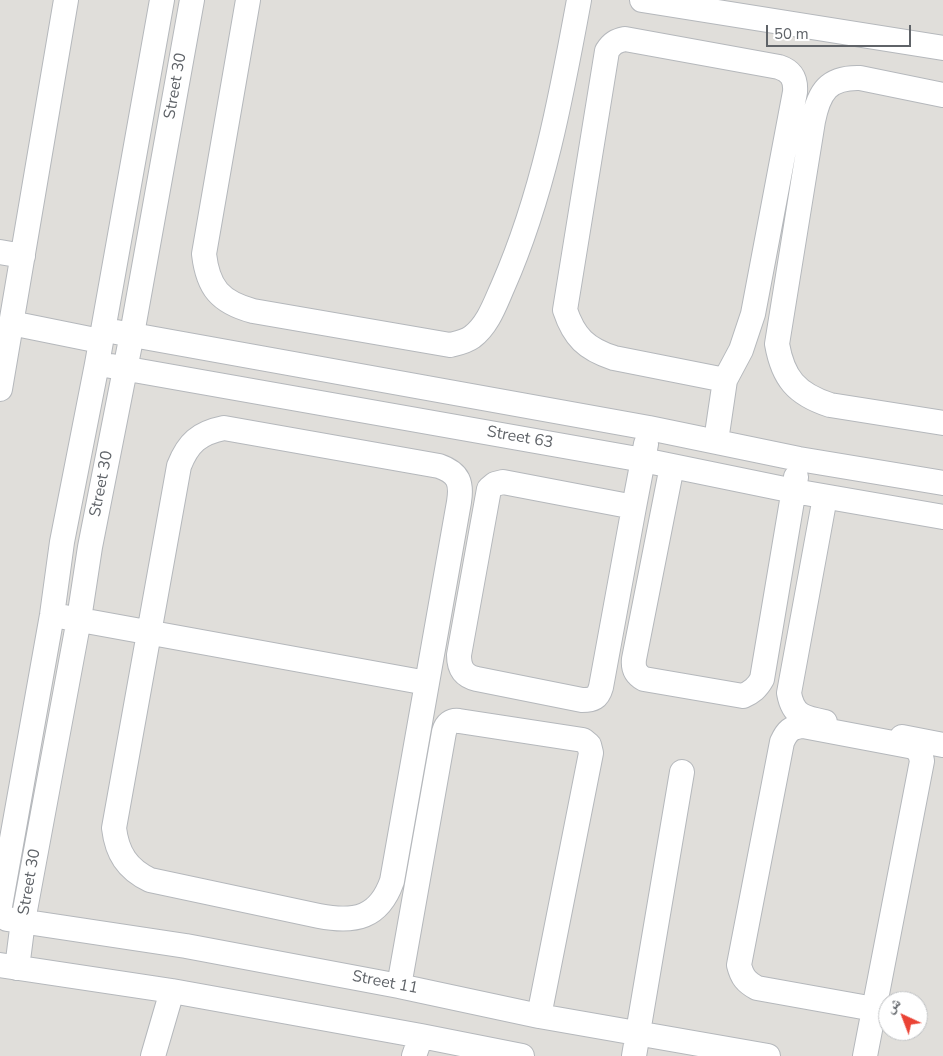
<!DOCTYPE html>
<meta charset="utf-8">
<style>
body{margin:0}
#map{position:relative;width:943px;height:1056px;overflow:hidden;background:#f1efe8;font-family:"Nunito Sans","Noto Naskh Arabic",sans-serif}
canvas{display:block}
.north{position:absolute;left:878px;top:991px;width:50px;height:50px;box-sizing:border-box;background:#fff;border:1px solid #bfc1c3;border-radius:50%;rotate:317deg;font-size:14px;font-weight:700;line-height:20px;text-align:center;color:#5f6368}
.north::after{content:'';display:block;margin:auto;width:18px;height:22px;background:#ea4335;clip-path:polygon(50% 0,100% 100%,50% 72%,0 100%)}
.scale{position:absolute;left:766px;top:25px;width:145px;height:22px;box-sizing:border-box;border:2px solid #5f6368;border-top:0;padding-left:6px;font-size:15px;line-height:18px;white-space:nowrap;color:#5f6368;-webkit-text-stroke:4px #fff;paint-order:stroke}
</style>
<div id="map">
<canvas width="943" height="1056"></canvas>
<div class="north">ش</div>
<div class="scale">50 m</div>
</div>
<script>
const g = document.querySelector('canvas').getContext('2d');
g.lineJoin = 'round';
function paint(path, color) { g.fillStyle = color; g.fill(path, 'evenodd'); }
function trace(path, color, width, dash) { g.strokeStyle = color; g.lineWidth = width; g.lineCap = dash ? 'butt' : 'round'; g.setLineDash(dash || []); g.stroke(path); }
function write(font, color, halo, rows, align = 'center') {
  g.font = font + ' "Nunito Sans",sans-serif'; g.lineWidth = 4; g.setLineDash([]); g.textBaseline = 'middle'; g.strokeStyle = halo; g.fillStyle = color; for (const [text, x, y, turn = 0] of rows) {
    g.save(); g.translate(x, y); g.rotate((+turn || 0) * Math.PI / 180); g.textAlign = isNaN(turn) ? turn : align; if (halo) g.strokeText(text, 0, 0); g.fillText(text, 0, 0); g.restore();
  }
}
paint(new Path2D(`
 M0,0h943v1056h-943zM888,1001h30v30h-30z`), '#e0deda');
const minor = new Path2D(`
 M248,0l-44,254c4,34 16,48 49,57l197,34c8,-2 15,-3 22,-8 16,-12 23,-33 31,-51 40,-91 58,-188 76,-286
 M642,0l301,48
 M625,39l154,28c12,4 17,12 16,25l-42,222 -12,36 -16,30 -111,-22c-28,-9 -40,-21 -49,-48l42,-259c5,-8 9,-10 18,-12z
 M943,95l-83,-17c-32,-1 -41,14 -47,43l-36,223c6,34 19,50 53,61l113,18
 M0,252l23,4
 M11,323l89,18
 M116,332l533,96 150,31 144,24
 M111,366l532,94 151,31 149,26
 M0,389l66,-389
 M224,428l215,38c20,7 23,17 20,36l-67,379c-13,37 -37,42 -73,35l-169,-36c-23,-11 -33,-27 -36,-52l65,-362c9,-23 20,-33 45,-38z
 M716,441l9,-61
 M672,466l-38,193c-1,9 1,15 10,20l99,17c9,-4 14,-8 19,-17l34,-202
 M634,507l-33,180c-3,11 -8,13 -19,13l-105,-21c-13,-3 -18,-10 -18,-24l30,-166 6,-5 8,-2 131,25 12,-63
 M64,617l363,66
 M825,722c-21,-4 -32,-6 -36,-29l36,-196
 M902,737l41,8
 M0,906l52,-291 10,-73 35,-178 65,-364
 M7,919l179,27 213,40 140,30 229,40
 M0,965l172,26 249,45 101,20
 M17,968l6,-47 56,-302 11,-72 42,-213 60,-334
 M399,986l45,-254c2,-8 7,-12 15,-11l124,19 6,5 2,8 -52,263
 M153,1056l19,-65
 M414,1056l7,-20
 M634,1056l48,-284
 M865,1056l57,-295 -2,-8 -6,-6 -111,-21c-12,1 -16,5 -21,16l-43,223c3,12 7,17 18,23l117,21`);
trace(minor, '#b5b8bc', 26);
trace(minor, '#fff', 24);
write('16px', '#5f6368', '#fff', [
 ["Street 30",176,86,-80],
 ["Street 63",520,438,10],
 ["Street 30",102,484,-79],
 ["Street 30",30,882,-80],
 ["Street 11",385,983,11]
]);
</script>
